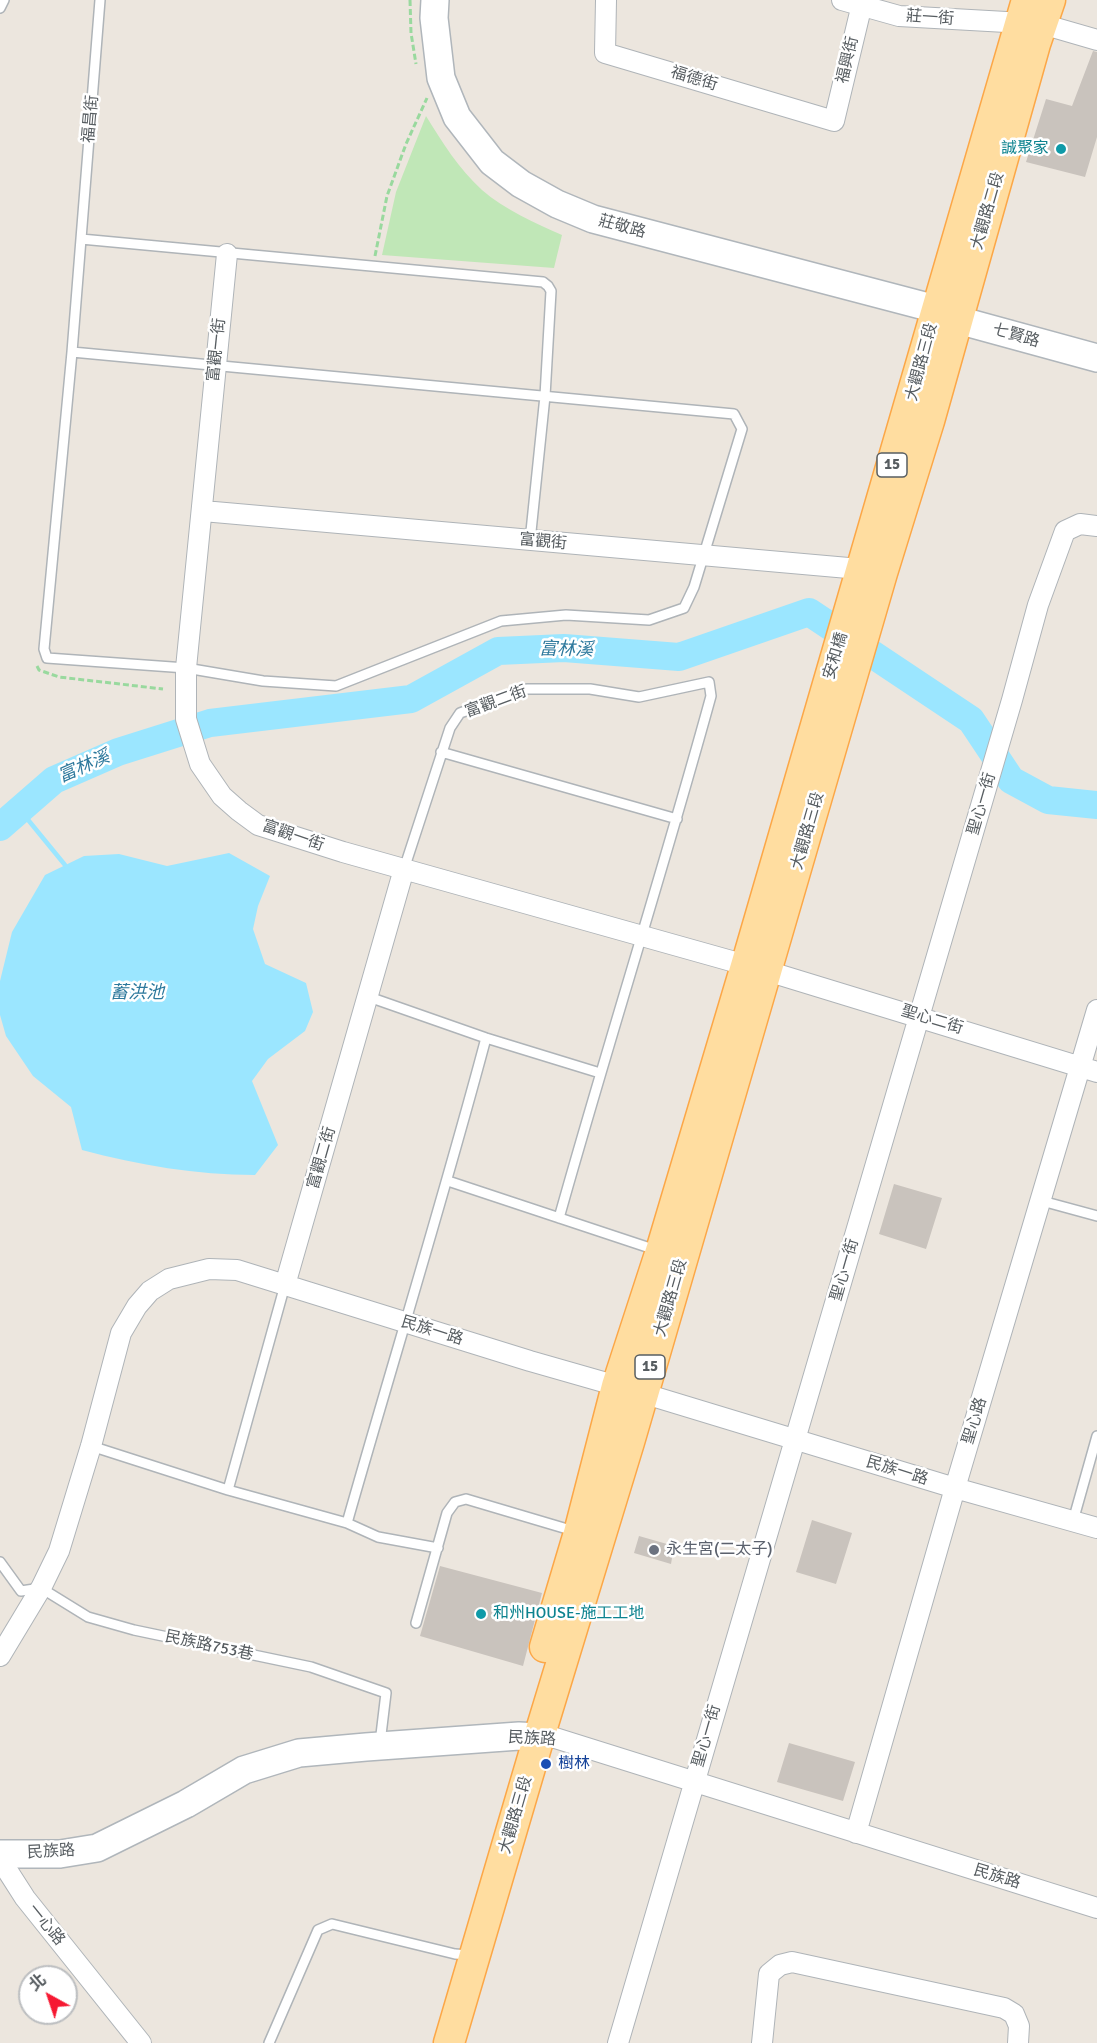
<!DOCTYPE html>
<meta charset="utf-8">
<style>
body{margin:0}
#map{position:relative;width:1097px;height:2043px;overflow:hidden;background:#ece6de;font-family:Signika,"Noto Sans TC",sans-serif}
canvas{display:block}
.north{position:absolute;left:18px;top:1965px;width:60px;height:60px;box-sizing:border-box;background:#fff;border:2px solid #bcbec0;border-radius:50%;rotate:320deg;font-size:16px;font-weight:700;line-height:24px;text-align:center;color:#575d61}
.north::after{content:'';display:block;margin:auto;width:21px;height:27px;background:#f61932;clip-path:polygon(50% 0,100% 100%,50% 72%,0 100%)}
</style>
<div id="map">
<canvas width="1097" height="2043"></canvas>
<div class="north">北</div>
</div>
<script>
const g = document.querySelector('canvas').getContext('2d');
g.lineJoin = 'round';
function paint(path, color) { g.fillStyle = color; g.fill(path, 'evenodd'); }
function trace(path, color, width, dash) { g.strokeStyle = color; g.lineWidth = width; g.lineCap = dash ? 'butt' : 'round'; g.setLineDash(dash || []); g.stroke(path); }
function write(font, color, halo, rows, align = 'center') {
  g.font = font + ' Signika,"Noto Sans TC",sans-serif'; g.lineWidth = 5; g.setLineDash([]); g.textBaseline = 'middle'; g.strokeStyle = halo; g.fillStyle = color; for (const [text, x, y, turn = 0] of rows) {
    g.save(); g.translate(x, y); g.rotate((+turn || 0) * Math.PI / 180); g.textAlign = isNaN(turn) ? turn : align; if (halo) g.strokeText(text, 0, 0); g.fillText(text, 0, 0); g.restore();
  }
}
paint(new Path2D(`
 M426,116c16,26 33,53 56,74 23,20 53,33 80,45l-8,33 -172,-13 14,-63z`), '#c0e7b7');
paint(new Path2D(`
 M229,853l41,23 -12,30 -5,23 12,35 41,19 7,29 -8,19 -37,28 -16,22 26,64 -23,30c-59,0 -116,-10 -173,-25l-11,-43 -38,-31 -27,-40 -6,-21v-34l12,-49 33,-57 39,-19 35,-2 48,12z`), '#9be6ff');
trace(new Path2D(`
 M20,810l45,55`), '#9be6ff', 4.5);
trace(new Path2D(`
 M0,827l54,-47 64,-28 92,-29 201,-24 87,-48 66,-3 115,9 130,-45 162,108 40,60 37,20 49,5`), '#9be6ff', 28);
paint(new Path2D(`
 M1093,51l4,1v85l-12,40 -59,-15 20,-63 26,7z
 M894,1184l48,14 -16,51 -47,-15z
 M812,1520l40,13 -16,51 -40,-12z
 M639,1536l35,10 -3,18 -37,-11z
 M440,1566l102,27 -19,73 -103,-30z
 M789,1743l66,19 -12,39 -66,-19z`), '#c9c3bd');
const lane = new Path2D(`
 M0,8l4,-8
 M81,239l462,43 5,4 3,5 -6,105 -15,145
 M72,352l662,62 8,15 -48,158 -10,21 -35,12 -83,-5 -65,6 -165,65 -73,-5 -77,-13 -139,-10 -3,-9 28,-297 28,-352
 M441,752l236,67
 M404,869l46,-141 10,-15 67,-24h63l49,8 70,-15 2,14c-48,175 -103,347 -152,522
 M369,997l117,41 114,35
 M448,1181l208,69
 M1042,1201l55,15
 M91,1446l137,44 119,33 31,14 60,11
 M228,1490l57,-205
 M1073,1521l24,-85
 M347,1523c46,-162 96,-323 139,-485
 M0,1562l21,29 20,-3 47,29 46,13 177,37 75,26 -6,50
 M416,1623l31,-110 8,-11 11,-3 108,32
 M269,2043l49,-113 14,-6 123,30 15,1`);
const street = new Path2D(`
 M606,0l-1,53 229,68 29,-121
 M842,0l57,16 143,8 55,16
 M227,254l-41,414v51l14,45 22,32 17,15 19,14 85,27 424,119 330,101
 M203,511l668,59
 M285,1285l119,-416
 M0,1656l41,-68 18,-37 32,-105 30,-113 16,-27 13,-15 19,-12 40,-10 28,1 293,91 112,32 313,95 142,40
 M539,1737h13l545,171
 M856,1833l99,-345 142,-478
 M0,1859l25,39 116,145
 M618,2043l394,-1343 26,-95 27,-74 15,-7 17,2
 M762,2043l7,-69 11,-9 12,-3 212,46 10,6 5,12 -1,17`);
const secondary = new Path2D(`
 M435,0l-1,18 7,60 16,39 35,45 29,22 36,20 36,15 343,90 22,11 139,38
 M0,1854h60l37,-6 89,-44 58,-34 55,-17 67,-6 153,-11 20,1`);
const primary = new Path2D(`
 M545,1647l34,-114 38,-147 44,-135 85,-285 281,-966
 M449,2043l90,-306 90,-295 253,-869 47,-152 106,-377 15,-44`);
trace(lane, '#afb4b8', 12);
trace(street, '#afb4b8', 22);
trace(secondary, '#b0b6bb', 30);
trace(primary, '#fca747', 33);
trace(new Path2D(`
 M410,0l1,33 5,31
 M375,256l12,-60 19,-52 21,-46
 M37,666l2,4 20,7 104,12`), '#99d99e', 3, [6, 3]);
trace(lane, '#fff', 9);
trace(street, '#fff', 20);
trace(secondary, '#fff', 27);
trace(primary, '#ffdda0', 30);
for (const [x, y, r, color] of [
 [1061,149,6,"#0f9aa8"],
 [654,1550,6,"#6b7280"],
 [481,1614,6,"#0f9aa8"],
 [546,1764,6,"#1a4fb4"]
]) { const dot = new Path2D(); dot.arc(x, y, r, 0, 2 * Math.PI); g.fillStyle = color; g.fill(dot); trace(dot, '#fff', 2); }
for (const [x, y, w] of [
 [892,465,30],
 [650,1367,30]
]) { const box = new Path2D(); box.roundRect(x - w / 2, y - 12, w, 24, 4.5); g.fillStyle = '#fff'; g.fill(box); trace(box, '#575d61', 1.5); }
write('bold 15px', '#575d61', null, [
 ["15",892,465],
 ["15",650,1367]
]);
write('16px', '#575d61', '#fff', [
 ["莊一街",930,18,4],
 ["福興街",848,60,-77],
 ["福德街",694,79,17],
 ["福昌街",91,119,-85],
 ["大觀路二段",988,211,-74],
 ["莊敬路",622,227,15],
 ["七賢路",1016,336,16],
 ["富觀一街",217,350,-84],
 ["大觀路三段",922,362,-75],
 ["富觀街",543,542,5],
 ["安和橋",836,656,-73],
 ["富觀二街",496,702,-20],
 ["聖心一街",982,804,-74],
 ["大觀路三段",808,831,-74],
 ["富觀一街",293,836,19],
 ["聖心二街",932,1020,17],
 ["富觀二街",322,1158,-74],
 ["聖心一街",845,1270,-74],
 ["大觀路三段",671,1298,-74],
 ["民族一路",432,1331,17],
 ["聖心路",975,1421,-73],
 ["民族一路",897,1471,17],
 ["民族路753巷",209,1646,12],
 ["聖心一街",707,1736,-74],
 ["民族路",532,1739,3],
 ["大觀路三段",516,1815,-74],
 ["民族路",51,1852,-3],
 ["民族路",997,1877,17],
 ["一心路",46,1925,51]
]);
write('16px', '#0d838f', '#fff', [
 ["誠聚家",1049,149],
 ["和州HOUSE-施工工地",493,1614,"left"]
], 'right');
write('16px', '#5b616d', '#fff', [
 ["永生宮(二太子)",666,1550]
], 'left');
write('16px', '#164399', '#fff', [
 ["樹林",558,1764]
], 'left');
write('italic 18px', '#2c789c', '#fff', [
 ["富林溪",566,650,1],
 ["富林溪",84,767,-24],
 ["蓄洪池",137,993]
]);
</script>
